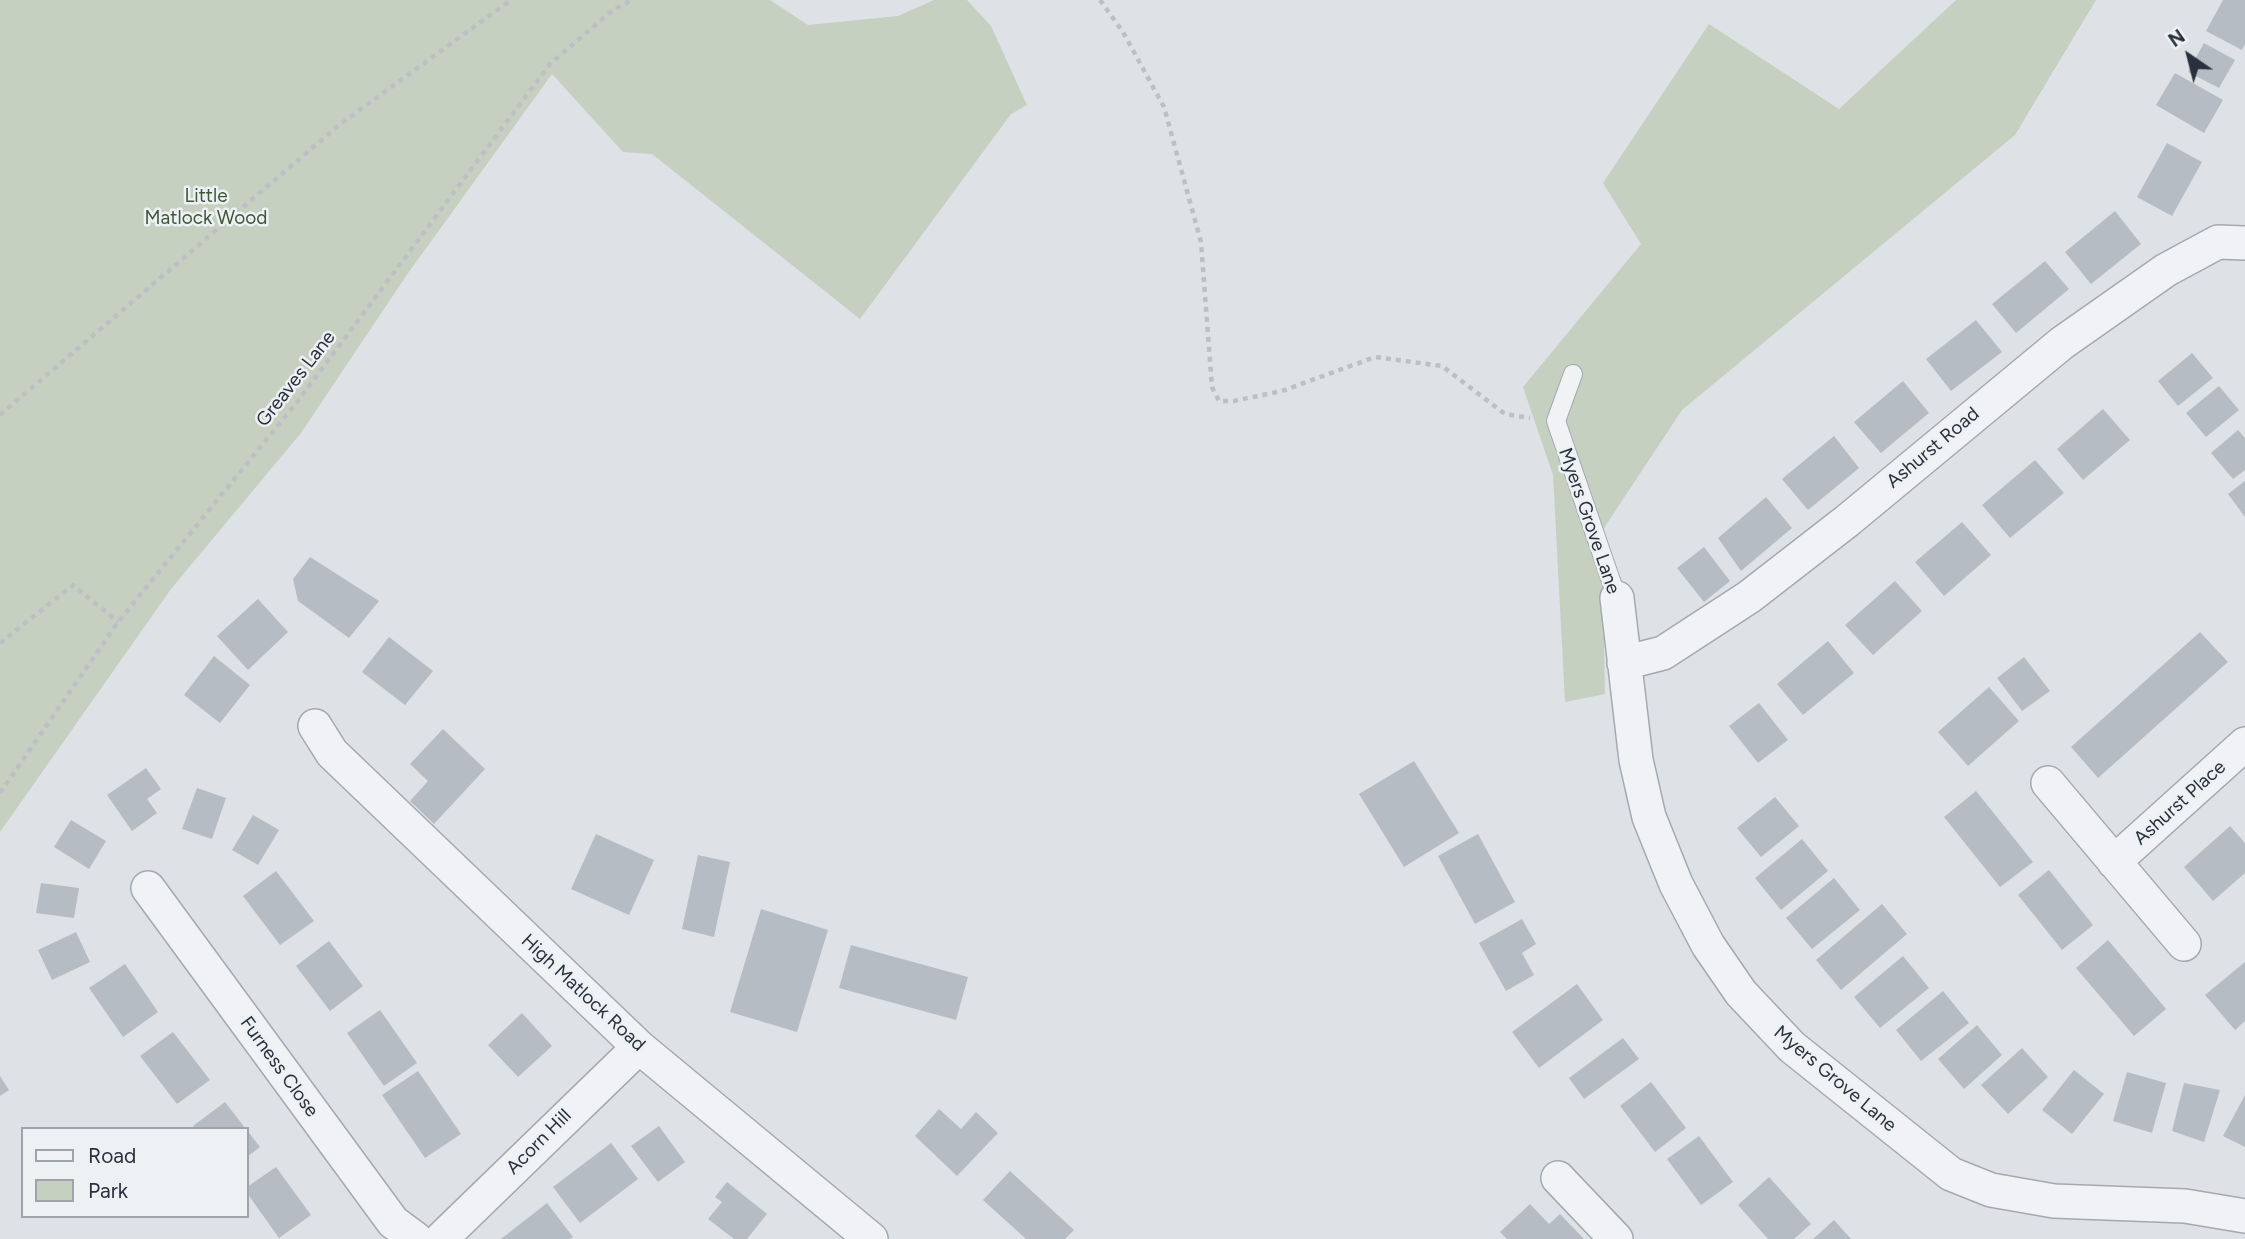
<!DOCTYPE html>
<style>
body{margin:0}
#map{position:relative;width:2245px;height:1239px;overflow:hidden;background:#dee2e6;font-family:Figtree,sans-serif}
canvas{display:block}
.legend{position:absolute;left:21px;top:1127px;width:228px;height:91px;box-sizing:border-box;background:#edf1f4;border:2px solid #9fa4aa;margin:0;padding:9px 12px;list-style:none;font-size:21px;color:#29313c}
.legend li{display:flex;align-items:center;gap:14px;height:35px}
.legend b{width:35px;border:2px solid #9fa4aa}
.north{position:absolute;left:2154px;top:21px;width:70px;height:70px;-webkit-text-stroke:5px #edf1f4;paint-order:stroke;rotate:325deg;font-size:19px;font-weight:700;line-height:28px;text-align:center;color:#29313c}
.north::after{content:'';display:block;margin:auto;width:24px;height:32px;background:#29313c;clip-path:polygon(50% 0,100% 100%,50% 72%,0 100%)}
</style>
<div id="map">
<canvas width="2245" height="1239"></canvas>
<ul class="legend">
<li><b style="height:9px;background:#f0f2f5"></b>Road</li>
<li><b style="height:19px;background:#c5d0c0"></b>Park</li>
</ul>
<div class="north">N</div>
</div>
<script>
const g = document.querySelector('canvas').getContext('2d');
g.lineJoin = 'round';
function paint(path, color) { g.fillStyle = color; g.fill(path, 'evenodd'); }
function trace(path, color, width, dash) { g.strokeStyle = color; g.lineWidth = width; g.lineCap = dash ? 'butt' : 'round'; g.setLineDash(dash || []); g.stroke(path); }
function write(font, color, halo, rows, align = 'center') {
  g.font = font + ' Figtree,sans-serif'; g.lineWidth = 5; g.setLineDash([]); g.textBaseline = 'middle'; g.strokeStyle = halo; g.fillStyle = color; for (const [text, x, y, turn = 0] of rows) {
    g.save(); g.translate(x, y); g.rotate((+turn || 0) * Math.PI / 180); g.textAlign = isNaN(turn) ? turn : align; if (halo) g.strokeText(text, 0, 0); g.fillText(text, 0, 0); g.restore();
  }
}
paint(new Path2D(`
 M0,0h770l38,25 90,-9 36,-16h33l24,26 36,79 -16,9 -151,205 -208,-165 -29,-2 -71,-78 -146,202 -105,157 -130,156 -171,243z
 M1956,0h140l-81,135 -333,275 -80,121 3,163 -40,8 -12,-227 -30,-88 118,-143 -38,-61 106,-159 130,85z`), '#c5d0c0');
paint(new Path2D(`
 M2223,0h22v44l-3,6 -36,-19z
 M2204,43l31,17 -16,28 -31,-16z
 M2175,73l48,27 -19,33 -48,-28z
 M2167,143l35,19 -30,54 -35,-19z
 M2115,211l26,33 -50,40 -26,-32z
 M2045,261l24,28 -53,44 -24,-29z
 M1976,320l26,32 -51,39 -25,-32z
 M2192,353l21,25 -35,28 -20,-25z
 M1903,381l26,32 -48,40 -27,-31z
 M2219,386l20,24 -33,27 -20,-24z
 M2103,409l27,31 -47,40 -26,-31z
 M2238,430l7,8v32l-12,9 -22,-26z
 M1834,436l25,32 -51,42 -26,-31z
 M2035,460l29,33 -54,45 -28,-33z
 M2245,481v36l-17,-23z
 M1766,497l26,31 -51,43 -23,-33z
 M1962,522l29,33 -47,41 -29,-34z
 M1704,547l26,34 -26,21 -27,-34z
 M310,557l69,44 -30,37 -51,-37 -5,-22z
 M1895,581l27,30 -49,44 -28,-30z
 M258,599l30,33 -40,38 -31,-34z
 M2200,632l28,30 -130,116 -27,-31z
 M389,637l44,34 -28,34 -43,-33z
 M1828,641l26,32 -51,42 -26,-31z
 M214,656l36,29 -30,38 -36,-28z
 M2024,657l26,34 -28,20 -25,-33z
 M1989,687l30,34 -51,45 -30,-34z
 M1759,703l29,37 -30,23 -29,-37z
 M443,729l42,40 -51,55 -24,-23 18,-20 -18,-17z
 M1414,761l45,72 -55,34 -45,-73z
 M146,768l15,21 -14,10 10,14 -25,18 -25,-36z
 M197,788l29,10 -14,41 -30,-10z
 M1976,791l57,71 -33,25 -56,-70z
 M1775,797l24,29 -38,31 -24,-29z
 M253,815l26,15 -21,35 -26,-15z
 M71,820l35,21 -17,28 -35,-22z
 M2230,826l15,17v30l-32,28 -29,-34z
 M596,834l58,26 -25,55 -58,-26z
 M1478,834l37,68 -40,22 -37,-68z
 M1802,839l26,32 -47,39 -26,-32z
 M698,855l32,7 -16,75 -32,-8z
 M2049,870l44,55 -31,25 -44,-55z
 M276,871l38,50 -34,24 -37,-49z
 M1834,878l26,32 -48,39 -26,-31z
 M41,883l38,5 -5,30 -38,-5z
 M1882,904l25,30 -66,56 -25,-30z
 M761,909l67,21 -31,102 -67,-20z
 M1522,919l14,25 -14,9 12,22 -28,16 -27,-48z
 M76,932l14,30 -38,18 -14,-30z
 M2108,940l58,69 -32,27 -58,-68z
 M329,941l34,45 -33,25 -34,-45z
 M851,945l117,32 -12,43 -117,-32z
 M1903,956l26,32 -49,40 -26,-31z
 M2245,962v59l-10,9 -30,-35z
 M125,964l33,48 -35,25 -34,-49z
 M1577,984l26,36 -64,48 -27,-36z
 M1943,991l26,32 -48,38 -25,-31z
 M380,1010l37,53 -33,23 -37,-53z
 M522,1013l30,33 -34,31 -30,-32z
 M1977,1025l25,30 -38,34 -26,-30z
 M173,1032l37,48 -33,24 -37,-48z
 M1623,1038l16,21 -55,40 -15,-21z
 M2022,1048l26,29 -40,37 -27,-29z
 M2074,1070l30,24 -32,40 -30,-24z
 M418,1071l43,63 -36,24 -43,-63z
 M2127,1072l39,11 -14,50 -39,-12z
 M0,1076l9,14 -9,6z
 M1651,1082l35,46 -31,24 -35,-46z
 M2184,1083l36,7 -16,52 -32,-11z
 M2245,1095v52l-22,-11z
 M225,1102l21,27h-50l-3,-3z
 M939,1109l22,20 15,-17 22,21 -41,43 -42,-40z
 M659,1126l26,36 -27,20 -27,-36z
 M247,1130l13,17 -13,10z
 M1699,1136l34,46 -32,23 -34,-46z
 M611,1143l27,36 -58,44 -27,-36z
 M276,1167l35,48 -32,23 -32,-45v-6z
 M1010,1171l64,59 -9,9h-39l-43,-39z
 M1769,1177l42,47 -17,15h-26l-30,-34z
 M727,1182l40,32 -20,25h-13l-26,-20 14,-17 -7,-5z
 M547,1203l26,34 -3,2h-69z
 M1530,1204l19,20 11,-10 24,25h-77l-7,-7z
 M1834,1220l17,19h-38z`), '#b6bcc3');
const lane = new Path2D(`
 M1573,374l-17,47 61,177`);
const street = new Path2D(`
 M1617,598l19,162 13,57 27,67 32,61 33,48 51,54 159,127 40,16 63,11 131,5 60,10
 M1624,663l39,-10 86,-56 98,-76 215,-178 104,-73 52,-28 27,1
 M315,726l17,27 307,294 232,192
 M2048,783l136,161
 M2114,862l131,-118
 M148,888l245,334 23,17
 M1558,1178l58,61
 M441,1239l198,-192`);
trace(lane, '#a4a9b0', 20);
trace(street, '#a4a9b0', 36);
trace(new Path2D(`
 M1100,0l23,32 41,75 37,135 11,145 7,14h15l48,-10 93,-34 67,9 63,48 25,4
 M0,415l339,-290 172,-125
 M0,643l73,-58 45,37
 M0,793l118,-171 179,-220 253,-338 63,-54 19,-10`), '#bcc0c5', 4.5, [5, 5]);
trace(lane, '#f0f2f5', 18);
trace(street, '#f0f2f5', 33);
write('19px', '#3f5637', '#edf1f4', [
 ["Little",206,196],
 ["Matlock Wood",206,218]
]);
write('19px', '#29313c', '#edf1f4', [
 ["Greaves Lane",296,379,-52],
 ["Ashurst Road",1933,448,-40],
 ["Myers Grove Lane",1589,521,71],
 ["Ashurst Place",2180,803,-42],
 ["High Matlock Road",583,993,43],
 ["Furness Close",279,1067,54],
 ["Myers Grove Lane",1835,1079,40],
 ["Acorn Hill",539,1142,-45]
]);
</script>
